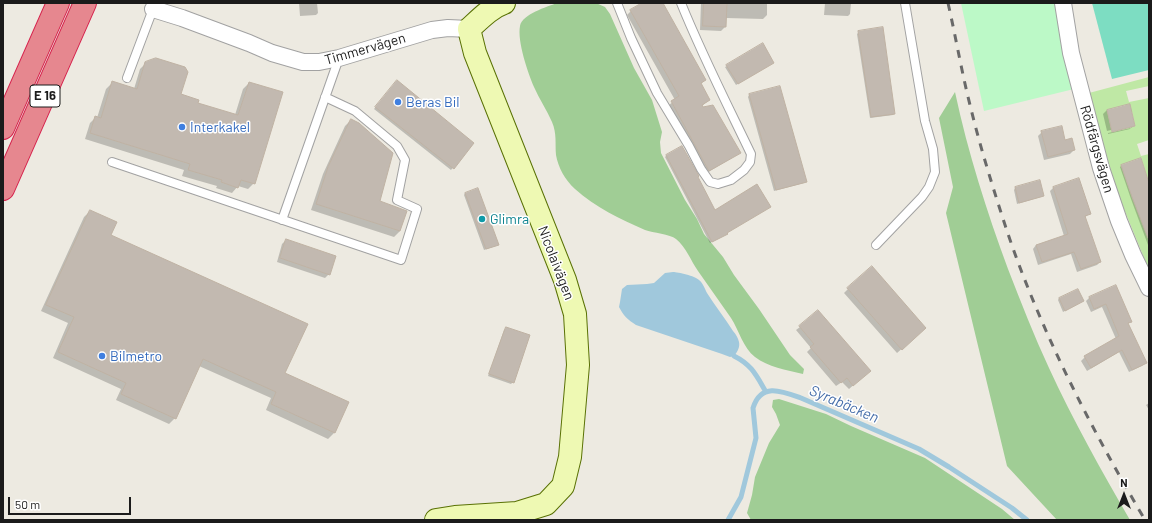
<!DOCTYPE html>
<meta charset="utf-8">
<style>
body{margin:0}
#map{position:relative;width:1152px;height:523px;overflow:hidden;background:#edeae1;font-family:Barlow,sans-serif}
canvas{display:block}
.frame{position:absolute;inset:0;border:4px solid #1b1b1b;pointer-events:none}
.north{position:absolute;left:1104px;top:475px;width:40px;height:40px;-webkit-text-stroke:3px #fff;paint-order:stroke;rotate:0deg;font-size:11px;font-weight:700;line-height:16px;text-align:center;color:#1b1b1b}
.north::after{content:'';display:block;margin:auto;width:14px;height:18px;background:#1b1b1b;clip-path:polygon(50% 0,100% 100%,50% 72%,0 100%)}
.scale{position:absolute;left:8px;top:497px;width:123px;height:18px;box-sizing:border-box;border:2px solid #1b1b1b;border-top:0;padding-left:5px;font-size:12px;line-height:14px;white-space:nowrap;color:#1b1b1b;-webkit-text-stroke:3px #fff;paint-order:stroke}
</style>
<div id="map">
<canvas width="1152" height="523"></canvas>
<div class="frame"></div>
<div class="north">N</div>
<div class="scale">50 m</div>
</div>
<script>
const g = document.querySelector('canvas').getContext('2d');
g.lineJoin = 'round';
function paint(path, color) { g.fillStyle = color; g.fill(path, 'evenodd'); }
function trace(path, color, width, dash) { g.strokeStyle = color; g.lineWidth = width; g.lineCap = dash ? 'butt' : 'round'; g.setLineDash(dash || []); g.stroke(path); }
function write(font, color, halo, rows, align = 'center') {
  g.font = font + ' Barlow,sans-serif'; g.lineWidth = 3; g.setLineDash([]); g.textBaseline = 'middle'; g.strokeStyle = halo; g.fillStyle = color; for (const [text, x, y, turn = 0] of rows) {
    g.save(); g.translate(x, y); g.rotate((+turn || 0) * Math.PI / 180); g.textAlign = isNaN(turn) ? turn : align; if (halo) g.strokeText(text, 0, 0); g.fillText(text, 0, 0); g.restore();
  }
}
paint(new Path2D(`
 M1149,77v9l-23,5 3,11 20,-4v42l-12,4 4,12 8,-2v29l-8,-25 -20,7 9,26 19,13 -12,5 12,32v29l-30,-73 -14,-46 -16,-58zM1125,105l2,8 5,-1 3,14 -23,6 -5,-22z`), '#bfe8a5');
paint(new Path2D(`
 M557,3h39l9,4 5,7 24,54 18,32 10,32 -2,10 1,11 24,47 12,19 7,15 19,23 11,18 25,34 31,46 14,14 -1,5c-17,-4 -35,-7 -48,-17 -12,-9 -16,-27 -24,-39 -11,-16 -22,-31 -33,-47 -7,-10 -12,-24 -22,-32 -6,-5 -23,-6 -31,-9 -25,-11 -50,-23 -70,-41 -10,-9 -17,-22 -19,-34 -1,-12 1,-21 -4,-33 -5,-12 -13,-23 -18,-35 -6,-14 -17,-46 -14,-61 2,-12 27,-19 37,-23z
 M955,92c13,61 32,120 53,177 13,33 26,67 41,99 24,52 52,102 81,152h-73l-50,-54 -61,-253 7,-26 -14,-69z
 M779,399l47,15 25,12 74,32 77,51 13,11h-264l-4,-7 5,-18 3,-18 14,-34 11,-18 -4,-11 -4,-7 1,-7z`), '#a0cd95');
paint(new Path2D(`
 M961,3h97l16,86 -90,22z`), '#bcf9c7');
paint(new Path2D(`
 M1092,3h57v67l-37,9z`), '#7dddc2');
paint(new Path2D(`
 M673,272c5,0 22,4 26,8 4,3 6,9 8,13 8,13 18,25 26,38 3,3 5,7 6,11 1,5 -1,9 -5,14l-4,1 -8,-3 -86,-29c-8,-5 -13,-10 -17,-18l1,-5 2,-13 5,-4 20,-1 7,-1 11,-10z`), '#a0c8dc');
paint(new Path2D(`
 M299,3h18l1,10 -2,2 -16,1z
 M644,3h18l43,77 -4,4 8,16 -7,6 37,47 -4,3 -30,18 -37,-68 7,-6 -48,-85 4,-4z
 M701,3h66v12l-4,4 -37,-1 -1,9 -4,4 -21,-1z
 M825,3h26l-1,11 -2,2 -24,-1z
 M859,32l35,82 -1,1 -23,3 -13,-84z
 M146,63l33,32 18,8 38,12 8,-26 6,-6 5,100 -6,6 -10,-3 -6,7 -16,-5 1,-2 -35,-10 2,-6 -99,-31 5,-16 6,-6 1,1 9,-29 6,-6 22,6 6,-20z
 M771,64l-35,21 -11,-18 2,-1z
 M395,83l78,60 -22,27 -77,-61z
 M779,87l27,94 -2,2 -30,8 -26,-94 1,-2z
 M1107,110l27,15 -4,4 -22,5v-1l23,-5v-3l-24,6 -4,-17z
 M351,120l28,81 21,30 -6,6 -83,-27 12,-36 22,-48z
 M1042,132l22,9 10,9 -4,4 -26,6 -6,-24z
 M667,155l59,78 -1,2 -15,8 -45,-86z
 M1122,165l27,21 -1,59 -17,-46 -11,-32z
 M1039,182l4,14 -2,1 -24,7 -3,-14 1,-2z
 M1053,188l36,26 -5,4 16,44 -3,3 -20,7 -6,-18 -33,11 -5,-16 3,-4 28,-9 -14,-45z
 M465,193l33,51 -2,2 -12,4 -20,-55z
 M90,211l20,24 174,139 64,29 -14,30 -6,6 -62,-29 5,-12 -72,-32 -24,52 -6,6 -53,-24 5,-11 -68,-31 15,-35 -27,-12 43,-94z
 M286,240l43,34 -4,4 -48,-16 5,-18z
 M1115,287l15,35 -3,3 19,37 -4,4 -13,6 -10,-20 -32,19 -6,-10 4,-4 31,-18 -14,-32 -11,5 -5,-11 3,-3z
 M848,289l73,43 -24,21 -53,-60z
 M1059,298l24,3 -20,11 -5,-12z
 M800,327l65,48 -16,14 -7,-7 -6,4 -29,-34 4,-4 -15,-18z
 M506,328l7,54 -2,2 -23,-8 16,-46z
 M1149,403v7l-3,-5z`), '#0003');
trace(new Path2D(`
 M734,356c18,9 22,19 32,36
 M728,520l13,-23 15,-59 -3,-30c8,-26 29,-17 48,-10l118,51 30,18 63,41 15,12`), '#a0c8dc', 5);
const building = new Path2D(`
 M642,3h21l43,77 -5,3 9,17 -8,5 1,2 10,-2 28,48 -32,18 -38,-70 8,-5 -49,-86z
 M704,3h23l-1,24 -23,-1z
 M883,27l12,87 -24,3 -13,-86z
 M763,43l11,20 -36,21 -12,-19z
 M156,58l29,9 3,5 -7,22 18,6 -1,3 40,12 11,-33 34,10 -28,92 -14,-4 -3,8 -17,-6 1,-2 -34,-10 2,-6 -100,-31 5,-17 6,2 11,-37 25,8 8,-27z
 M397,80l77,63 -20,26 -79,-62z
 M780,86l27,96 -31,8 -27,-96z
 M1130,104l5,22 -23,6 -5,-22z
 M351,119l8,4 34,30 -13,48 27,10 -7,20 -84,-27 12,-37z
 M1062,126l3,14 7,-2 3,12 -27,7 -7,-26z
 M682,146l17,30 -1,1 17,33 42,-26 14,23 -44,26 1,1 -16,8 -46,-87z
 M1141,158l8,25v55h-1l-16,-41 -11,-32z
 M1079,178l12,36 -6,2 16,46 -20,7 -7,-17 -32,10 -6,-17 32,-11 -15,-47z
 M1040,180l4,16 -25,7 -4,-16z
 M478,188l21,57 -13,4 -21,-56z
 M90,210l27,12 -6,13 197,89 -23,49 64,29 -14,31 -64,-29 5,-12 -73,-33 -27,60 -55,-25 5,-11 -68,-31 16,-35 -28,-12z
 M286,239l50,17 -6,19 -50,-17z
 M872,266l54,62 -24,22 -55,-62z
 M1116,285l16,37 -4,1 19,40 -15,7 -10,-20 -31,18 -7,-12 35,-20 -13,-32 -12,5 -5,-12z
 M1078,289l6,12 -19,10 -6,-13z
 M818,310l53,61 -18,15 -6,-8 -6,5 -31,-36 4,-3 -15,-18z
 M506,327l24,8 -16,48 -25,-9z`);
paint(building, '#c2b9b0');
trace(building, '#bfb2a3', 1);
const lane = new Path2D(`
 M617,3l14,35 26,55 32,53 12,23 9,13 8,2 13,-4 13,-10 6,-8 1,-8c-24,-50 -49,-99 -70,-151
 M127,78l26,-69
 M112,162l289,98 16,-51 -20,-9 8,-40 -8,-14 -42,-35 -30,-14
 M282,220l57,-162
 M876,245l46,-48 7,-10 6,-15 -2,-23 -8,-28 -20,-118`);
const street = new Path2D(`
 M1063,3l8,50 30,115 18,53 14,34 16,33
 M153,9l29,9 67,25 23,10 31,9h16l20,-4 93,-28 16,-2 21,1`);
const secondary = new Path2D(`
 M436,520l19,-3 62,-4 29,-9 17,-18 7,-29 8,-92 -3,-51 -10,-34 -90,-227 -6,-24c11,-10 21,-21 35,-26`);
const highway = new Path2D(`
 M3,128l55,-125
 M3,189l82,-186`);
trace(lane, '#a2a2a2', 10);
trace(street, '#a2a2a2', 18);
trace(secondary, '#597104', 24);
trace(highway, '#d6234d', 24);
trace(lane, '#fff', 8);
trace(street, '#fff', 16);
trace(secondary, '#eef9b3', 22);
trace(highway, '#e6878f', 22);
trace(new Path2D(`
 M948,3c8,35 14,71 23,106 10,41 23,82 36,122 34,101 84,197 138,289`), '#696969', 3, [8, 8]);
for (const [x, y, r, color] of [
 [398,102,4,"#3f7fe0"],
 [182,127,4,"#3f7fe0"],
 [482,219,4,"#0f9aa8"],
 [102,356,4,"#3f7fe0"]
]) { const dot = new Path2D(); dot.arc(x, y, r, 0, 2 * Math.PI); g.fillStyle = color; g.fill(dot); trace(dot, '#fff', 1.5); }
for (const [x, y, w] of [
 [45,96,30]
]) { const box = new Path2D(); box.roundRect(x - w / 2, y - 11, w, 22, 3); g.fillStyle = '#fff'; g.fill(box); trace(box, '#1b1b1b', 1); }
write('bold 13px', '#1b1b1b', null, [
 ["E 16",45,96]
]);
write('14px', '#1b1b1b', '#fff', [
 ["Timmervägen",365,49,-16],
 ["Rödfärgsvägen",1097,149,74],
 ["Nicolaivägen",556,263,69]
]);
write('14px', '#366cbe', '#fff', [
 ["Beras Bil",406,102],
 ["Interkakel",190,127],
 ["Bilmetro",110,356]
], 'left');
write('14px', '#0d838f', '#fff', [
 ["Glimra",490,219]
], 'left');
write('italic 15px', '#486faa', '#fff', [
 ["Syrabäcken",844,404,23]
]);
</script>
